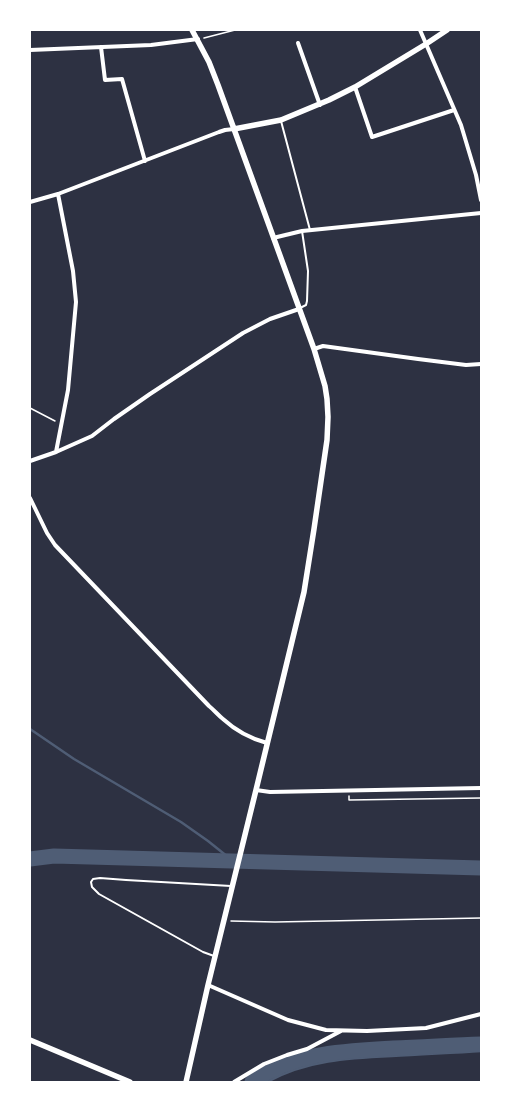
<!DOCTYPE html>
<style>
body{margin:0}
#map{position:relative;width:511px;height:1112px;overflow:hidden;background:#2d3142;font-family:"Roboto Condensed",sans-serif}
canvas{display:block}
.frame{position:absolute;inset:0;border:31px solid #fff;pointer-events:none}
</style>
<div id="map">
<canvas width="511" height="1112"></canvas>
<div class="frame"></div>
</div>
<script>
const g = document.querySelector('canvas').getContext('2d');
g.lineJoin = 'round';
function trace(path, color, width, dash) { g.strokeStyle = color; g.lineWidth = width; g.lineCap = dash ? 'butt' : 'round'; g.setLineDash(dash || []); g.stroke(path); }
trace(new Path2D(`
 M30,729l44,30 107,63 27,19 25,20
 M267,1082c39,-22 82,-24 125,-26 30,-2 59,-3 89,-5`), '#4f5d75', 2.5);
trace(new Path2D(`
 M30,859l24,-3 427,12
 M252,1082c44,-30 90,-31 141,-34 29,-1 59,-3 88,-4`), '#4f5d75', 15);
trace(new Path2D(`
 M204,38l31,-8
 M30,408l25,13
 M349,796v4l132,-2
 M231,921l44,1 206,-4`), '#fff', 1.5);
trace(new Path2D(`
 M281,121l29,109
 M300,308l6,-3 1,-4 1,-30 -6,-40
 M214,956l-11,-4 -104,-58 -7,-7 -1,-5 2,-3 7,-1 26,2 105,6`), '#fff', 2);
trace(new Path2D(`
 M420,30l41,95 15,50 5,25
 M298,43l22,62
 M101,47l4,33 17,-1 23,82
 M30,50l121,-5 47,-6
 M355,87l17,50 82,-27
 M30,202l28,-8 161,-62 6,-2 9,-1
 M273,238l29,-7 179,-18
 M314,349l9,-3 95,13 48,6 15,-1
 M56,452l12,-62 8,-88 -3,-31 -15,-77
 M30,461l26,-9 36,-16 22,-17 36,-25 93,-61 27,-14 29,-10
 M30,498l17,35 8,12 154,161c5,4 9,9 14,13 12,11 29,20 44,24
 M256,790l14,2 211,-4
 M208,985l80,35 38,10 41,1 59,-3 55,-14
 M234,1082l30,-18 23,-9 20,-6 34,-18`), '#fff', 4);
trace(new Path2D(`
 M234,129l47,-9 48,-20 26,-13 71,-43 21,-14
 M30,1040l100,42
 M186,1082l22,-97 48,-195 48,-198 10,-63 13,-89 1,-23 -1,-18 -2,-13 -11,-37 -96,-264 -9,-23 -17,-32`), '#fff', 5.5);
</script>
